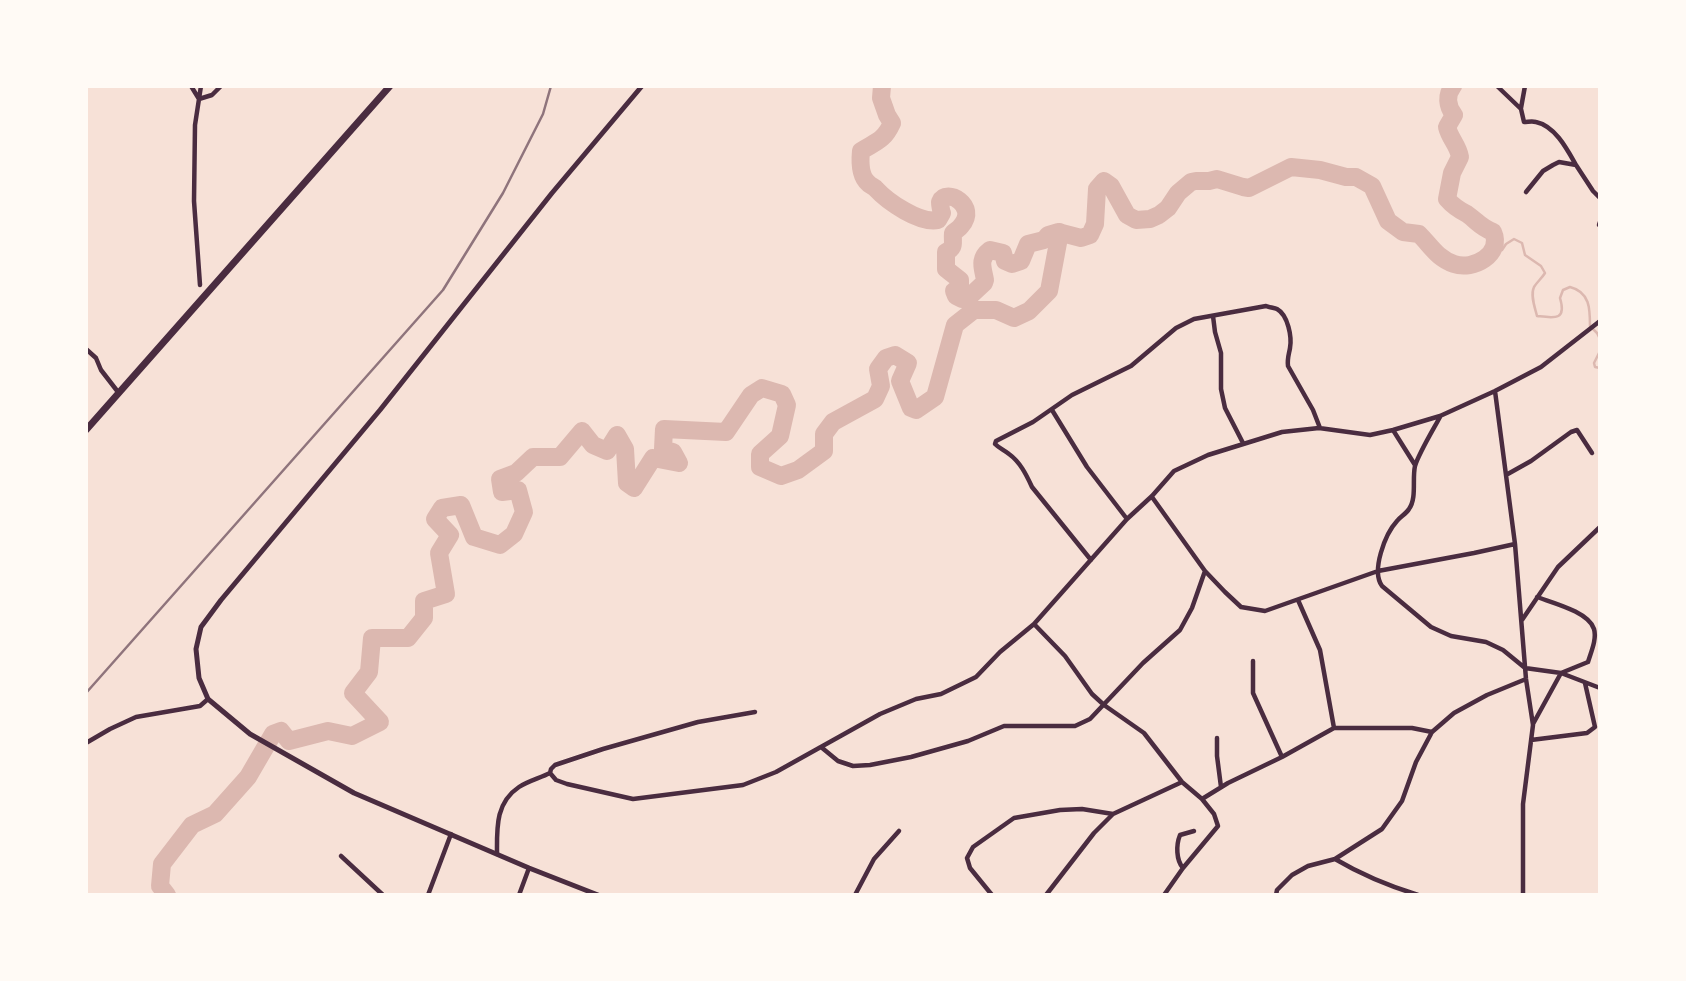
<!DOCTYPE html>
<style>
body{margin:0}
#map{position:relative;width:1686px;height:981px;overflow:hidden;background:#f7e1d7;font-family:"PT Sans",sans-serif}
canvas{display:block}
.frame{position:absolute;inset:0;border:88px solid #fffaf5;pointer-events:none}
</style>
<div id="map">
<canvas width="1686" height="981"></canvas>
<div class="frame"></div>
</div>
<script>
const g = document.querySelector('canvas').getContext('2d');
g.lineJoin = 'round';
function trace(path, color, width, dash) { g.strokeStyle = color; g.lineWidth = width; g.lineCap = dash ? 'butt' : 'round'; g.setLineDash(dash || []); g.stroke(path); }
trace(new Path2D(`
 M1493,251l9,-1 4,-6 8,-5 8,4 3,12 16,11 4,7c-3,5 -8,9 -11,14 -4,8 1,21 3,29 17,2 30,5 23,-18l3,-8 7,-3c20,5 20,22 20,39l7,7 3,6
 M1600,351l-6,12 1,4 5,1`), '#dcb8b0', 2.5);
trace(new Path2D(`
 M882,86l-1,12 6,17 5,8c-8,18 -17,19 -31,28 -1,10 -1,25 7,32 2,3 6,3 8,6 12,13 44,35 62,31l4,-7c-1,-2 -2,-9 -2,-11 6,-15 39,4 21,24 -2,3 -6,5 -8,7 -1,10 3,14 -7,19v17l14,11v7l-6,4 2,5 6,3 7,-2 15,-14 1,-3c-2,-12 -7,-21 5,-30l13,3 2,8 7,3 9,-3 7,-17 16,-4 4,-5 10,-3 23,6 9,-3 5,-11 2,-35 7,-8 7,5 16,29 9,5 14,-1 9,-4 9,-7 10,-15 13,-11 5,-1h13l8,-2 26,8 6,1 42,-21 29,3 26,7h10l16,9 16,35 15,11 16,2c12,12 18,24 35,30 19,7 49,-10 39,-32 -13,-5 -16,-11 -26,-18 -8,-4 -14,-8 -20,-15l5,-26 8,-16c-2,-12 -10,-18 -13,-30l7,-12c-7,-9 -8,-20 -1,-29
 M167,895l-7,-9 2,-22 30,-39 23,-11 33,-37 25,-43 8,-3 8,10 39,-10 24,5 28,-14 -27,-29 16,-21 3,-34h36l16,-20v-17l22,-7 -7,-41 11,-18 -15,-16 7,-11 19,-3 13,32 26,8 14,-11 10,-22 -6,-22 -16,2 -2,-13 16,-6 17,-16h27l22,-26 11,14 14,6 10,-16 8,14 2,34 7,5 19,-30 26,5 -6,-11 -10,-3 1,-20 62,3 25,-37 11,-7 20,6 5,11 -7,31 -20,18v13l21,9 17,-6 26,-19v-17l9,-12 42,-23 6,-13 -3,-17 8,-11 9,-3 13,8 -8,18 11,27 5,2 19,-13 20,-72 19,-15h22l18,8 15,-7 20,-20 11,-59`), '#dcb8b0', 18);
trace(new Path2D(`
 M191,86l8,13 13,-4 9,-9
 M1497,86l24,23 3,13c4,0 8,-1 12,0 19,4 31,27 40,43
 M1521,108l4,-22
 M1526,192l17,-21 10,-6 6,-3 17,3 17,26 7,7
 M1599,225l1,-3
 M200,285l-6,-84 1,-76 6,-39
 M1213,316l2,16 6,21v36l4,19 18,35
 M86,349l10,9 5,12 17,22
 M1495,391l20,153 11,135 7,46 -10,79v91
 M1052,410l35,57 40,52
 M1440,417c-7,13 -21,36 -25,49 -3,13 2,32 -6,43 -3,5 -9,8 -12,12 -12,13 -26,50 -15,65l49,41 20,9 35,6 17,8 22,18 36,5 39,15
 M1393,430l22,35
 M1506,475l25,-14 40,-29 6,-2 15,23
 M1152,497l53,74 20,21 16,15 24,4 113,-40 96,-18 41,-9
 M1091,560l-59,-73c-6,-13 -12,-25 -23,-33 -5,-4 -10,-6 -14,-10l1,-3 37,-19 39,-27 59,-29 45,-38 18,-9 72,-13c2,1 9,2 11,3 11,6 15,28 13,39 -1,6 -3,11 -2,18l25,44 7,18
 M1298,600l22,50 14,78
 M1522,620l36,-53 42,-40
 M1034,624l31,32 27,38 12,11 40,28 38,49 20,17 12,15 4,12 -35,42 -19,27
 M1253,661v32l29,64
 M755,712l-57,10 -95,27 -48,16 -4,4 -1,4 6,7 11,4 66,15 110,-14 33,-13 104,-58 36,-15 25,-5 35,-17 24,-25 34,-28 93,-105 25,-23 22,-25 34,-16 74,-23 37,-4 51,7 23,-5 47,-14 55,-25 46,-24 59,-46
 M1533,724l28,-51 27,-11c3,-10 9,-23 6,-33 -5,-17 -41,-26 -57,-32
 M1217,738v18l4,31
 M1531,740l56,-7 8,-6 -10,-44
 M86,743l24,-14 26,-12 64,-11 8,-7
 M821,747l17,14 15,5 17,-1 41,-8 57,-16 36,-15h71l15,-7 53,-56 37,-33 12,-22 13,-37
 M1202,799l26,-16 54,-26 52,-29h78l20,4
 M497,854c0,-25 -2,-51 22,-67 9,-6 21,-9 31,-14
 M341,856l42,39
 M1335,859c27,16 54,27 83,36
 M1183,868c-7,-8 -7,-23 -3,-33l14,-4
 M428,895l23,-61
 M519,895l10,-27
 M855,895l19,-36 25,-28
 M992,895l-22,-27 -3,-10 6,-11 41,-29 46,-8 22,-1 31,5
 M1046,895l48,-62 19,-19 69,-32
 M1276,895l1,-5 15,-15 16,-9 27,-7 47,-30 20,-28 14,-39 16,-30 22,-19 33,-18 39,-16`), '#4a2c40', 4.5);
trace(new Path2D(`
 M598,895l-69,-27 -175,-75 -104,-59 -42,-35 -9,-21 -3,-29 5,-22 20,-27 159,-190 172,-217 90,-107`), '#4a2c40', 5);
trace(new Path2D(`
 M86,430l304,-344`), '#4a2c40', 7);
trace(new Path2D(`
 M86,693l357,-403 60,-97 40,-79 8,-28`), '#8f747c', 2.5);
</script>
